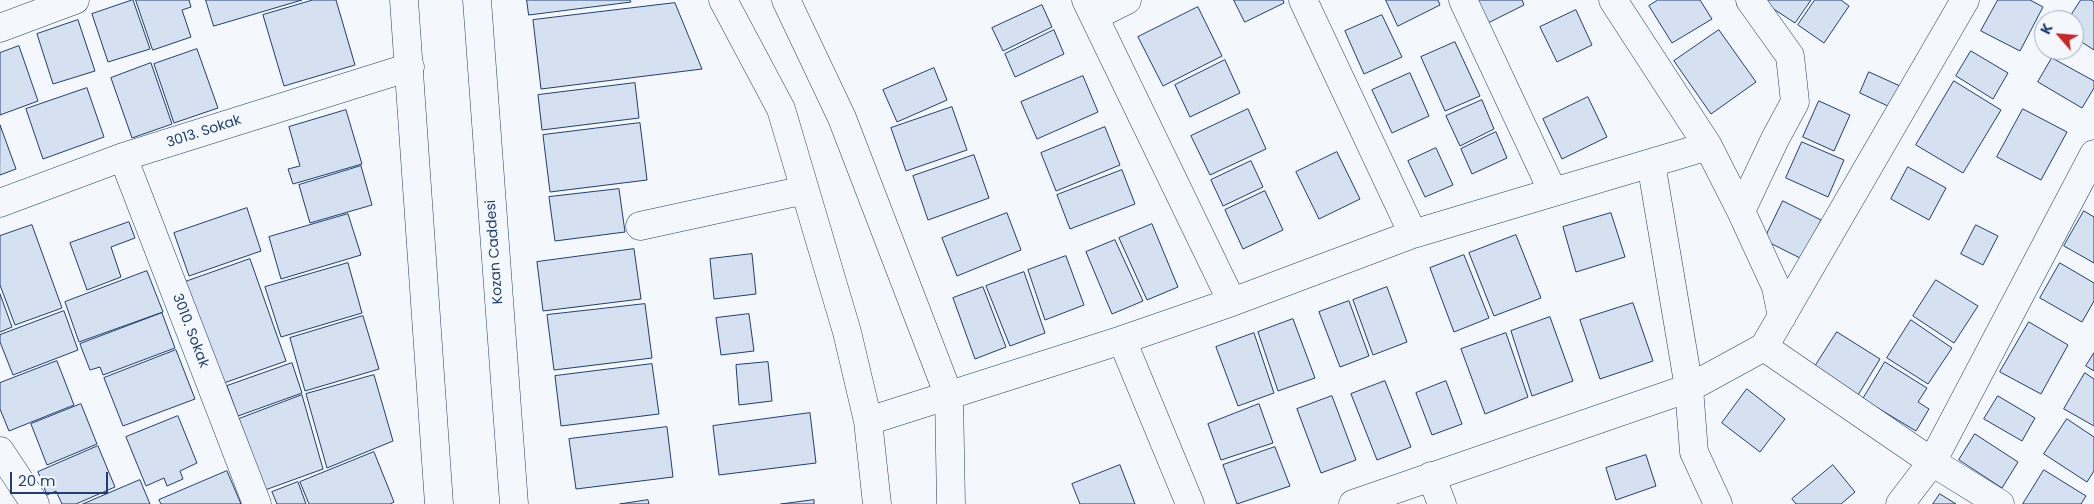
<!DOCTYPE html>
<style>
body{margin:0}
#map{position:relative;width:2094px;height:504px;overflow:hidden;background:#f4f7fb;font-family:Poppins,sans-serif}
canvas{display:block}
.north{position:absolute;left:2034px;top:10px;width:50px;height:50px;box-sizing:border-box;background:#f4f7fb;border:1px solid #9eadc5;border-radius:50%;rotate:297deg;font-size:14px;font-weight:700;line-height:20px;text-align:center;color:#1d3f73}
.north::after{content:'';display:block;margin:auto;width:18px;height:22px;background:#c62828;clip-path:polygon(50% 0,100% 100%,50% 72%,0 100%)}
.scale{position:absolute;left:10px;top:472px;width:98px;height:22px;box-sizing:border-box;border:2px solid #1d3f73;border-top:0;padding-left:6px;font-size:15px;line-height:18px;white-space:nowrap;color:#1d3f73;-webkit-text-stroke:4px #f4f7fb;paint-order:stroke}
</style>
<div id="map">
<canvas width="2094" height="504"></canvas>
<div class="north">K</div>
<div class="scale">20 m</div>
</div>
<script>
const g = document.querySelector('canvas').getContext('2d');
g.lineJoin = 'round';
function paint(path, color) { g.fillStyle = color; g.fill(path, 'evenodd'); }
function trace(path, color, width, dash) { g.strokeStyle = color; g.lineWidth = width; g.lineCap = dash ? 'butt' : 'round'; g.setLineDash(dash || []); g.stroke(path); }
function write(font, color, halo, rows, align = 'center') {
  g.font = font + ' Poppins,sans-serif'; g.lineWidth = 4; g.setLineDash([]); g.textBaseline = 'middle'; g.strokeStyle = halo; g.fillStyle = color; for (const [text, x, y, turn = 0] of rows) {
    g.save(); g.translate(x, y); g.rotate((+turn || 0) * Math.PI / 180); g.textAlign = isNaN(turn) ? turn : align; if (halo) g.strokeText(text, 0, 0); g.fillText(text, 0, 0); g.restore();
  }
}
const building = new Path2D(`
 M133,0l17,49 -42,13 -16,-48z
 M136,0h53l2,7 -9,3 9,27 -38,13z
 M206,0h96l-88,26z
 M313,0h23l19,65 -71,21 -21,-71z
 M527,0h103l1,2 -102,13z
 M1234,0h49l1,3 -39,19z
 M1386,0h52l2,5 -42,21z
 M1471,0h51l2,5 -40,20z
 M1658,0h42l12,19 -40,24 -23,-37z
 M1765,0h46l-16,23 -32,-21z
 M1815,0h26l8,6 -25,37 -26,-18z
 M1998,0h32l13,7 -23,44 -39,-20z
 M2081,0h10l3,2v48l-20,-13v-17h-6z
 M675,3l27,66 -161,20 -8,-69z
 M1042,5l10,22 -49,24 -11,-23z
 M1198,7l24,49 -59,30 -25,-49z
 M1576,10l16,35 -35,17 -17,-35z
 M1382,15l20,42 -38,17 -19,-43z
 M78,20l17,51 -42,13 -16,-50z
 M1054,30l10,24 -49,23 -10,-23z
 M1719,30l37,52 -45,32 -37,-53z
 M1455,42l25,54 -35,15 -24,-54z
 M19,46l19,55 -38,14v-62z
 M197,49l21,59 -44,15 -20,-59z
 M1971,51l37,22 -15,26 -37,-23z
 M2052,58l42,23v7l-12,20 -44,-26z
 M1225,60l15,33 -50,24 -15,-32z
 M151,63l21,61 -40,14 -21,-60z
 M934,68l13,32 -50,22 -14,-32z
 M1869,72l31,14 -10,21 -30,-14z
 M1410,73l19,43 -37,17 -20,-43z
 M1083,76l15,36 -61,27 -16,-37z
 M1954,81l47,29 -38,63 -47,-28z
 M635,83l4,35 -97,12 -4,-35z
 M87,88l17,49 -61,22 -17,-50z
 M1588,97l19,40 -45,22 -19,-40z
 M1482,100l12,29 -34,17 -14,-30z
 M1819,101l31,14 -16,36 -31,-14z
 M952,107l15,43 -61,21 -15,-43z
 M1248,109l18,40 -56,26 -19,-39z
 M2023,109l44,23 -26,48 -44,-23z
 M346,110l16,54 -69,20 -5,-15 12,-3 -11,-39z
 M640,123l7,57 -97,12 -7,-57z
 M0,125l16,44 -16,6z
 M1105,127l15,38 -64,26 -15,-38z
 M1496,132l11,26 -35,16 -11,-25z
 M1802,142l42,18 -16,37 -42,-19z
 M1436,148l17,37 -28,12 -17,-36z
 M1337,152l23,47 -41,20 -23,-47z
 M974,155l15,43 -61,22 -15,-44z
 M1251,161l12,26 -40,19 -12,-26z
 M361,166l11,39 -62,18 -11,-38z
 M1908,167l38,21 -17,32 -38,-21z
 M1122,170l13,34 -65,25 -13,-34z
 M619,189l6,43 -70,9 -6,-44z
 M1265,191l18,39 -40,19 -18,-39z
 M1783,201l38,19 -19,39 -38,-19z
 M247,208l14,43 -72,25 -15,-43z
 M2084,211l10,6v46l-30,-17z
 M1007,213l14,37 -64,26 -15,-38z
 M1611,213l14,44 -49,15 -13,-45z
 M348,214l13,41 -80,24 -12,-42z
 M129,222l6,16 -24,9 10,30 -34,13 -17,-47z
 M1152,224l26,63 -31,13 -28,-62z
 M32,225l30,83 -47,17 -15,-40v-49z
 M1976,225l22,11 -15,29 -22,-11z
 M1516,235l25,63 -47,18 -25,-63z
 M1115,240l28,61 -31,13 -26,-62z
 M634,249l7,50 -98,12 -6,-49z
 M752,254l4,40 -42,5 -4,-40z
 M1464,255l25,63 -35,14 -24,-64z
 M1066,256l18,49 -39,15 -17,-50z
 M250,259l36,102 -65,23 -36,-102z
 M348,263l14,50 -81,24 -16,-50z
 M2060,263l34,20v18l-12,21 -42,-24z
 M147,271l16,41 -84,30 -14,-40z
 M1024,272l21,61 -35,13 -24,-60z
 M1936,280l42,26 -24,37 -41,-27z
 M983,287l23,60 -31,12 -22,-61z
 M1387,287l20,55 -34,13 -20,-55z
 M0,294l12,33 -12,5z
 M1349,301l20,55 -29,11 -21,-55z
 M1633,303l20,58 -53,18 -20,-59z
 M645,304l7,54 -98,12 -7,-55z
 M64,311l14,39 -65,25 -13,-33v-7z
 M162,313l13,35 -72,27 -3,-8 -10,3 -10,-26z
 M749,314l5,37 -33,4 -5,-37z
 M363,316l16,53 -74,22 -15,-53z
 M1550,317l23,64 -41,15 -21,-65z
 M1293,319l22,59 -37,13 -20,-59z
 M1911,320l41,28 -24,36 -41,-26z
 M2029,322l39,23 -27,49 -41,-22z
 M1837,332l43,27 -22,36 -44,-27z
 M1254,333l20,60 -36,13 -22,-59z
 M1506,333l22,64 -43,17 -24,-65z
 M176,350l19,49 -72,27 -19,-48z
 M2094,353v18l-8,-5z
 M57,361l17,44 -65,26 -9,-22v-26z
 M768,362l4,39 -33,4 -3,-40z
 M1885,362l42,26 -9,14 11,7 -13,22 -53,-32z
 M292,363l10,30 -64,23 -11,-30z
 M652,364l7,50 -98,12 -6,-50z
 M2085,373l9,6v47l-30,-17z
 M374,375l19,66 -66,27 -21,-74z
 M1385,381l26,66 -34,13 -26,-66z
 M1446,381l16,43 -30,11 -16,-42z
 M1747,389l38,30 -25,33 -38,-29z
 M302,395l21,74 -58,21 -26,-71z
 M1332,396l24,64 -35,13 -24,-64z
 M1998,396l37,22 -13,23 -38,-22z
 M81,404l16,40 -50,21 -16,-41z
 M1259,404l14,39 -52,17 -13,-36z
 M810,413l6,50 -97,12 -6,-49z
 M178,416l19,47 -17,8 3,8 -16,7 -3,-8 -18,8 -20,-49z
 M2067,419l27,18v34l-7,11 -43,-28z
 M667,427l6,50 -97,12 -7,-50z
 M1975,434l43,28 -16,26 -43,-28z
 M98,446l17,41 -39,17h-14l-6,-13 -9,4 -9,-23z
 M1275,447l15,39 -53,18 -14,-39z
 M374,452l20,50 -4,2h-81l-9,-22z
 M1646,455l10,31 -40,14 -10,-32z
 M1120,465l15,39h-55l-8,-20z
 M1833,465l22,27 -14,12h-45l-4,-5z
 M2044,470l42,26 -5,8h-58z
 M227,471l14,33h-80l-2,-4z
 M140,480l10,24h-67z
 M298,482l8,22h-29l-5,-12z
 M1940,494l16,10h-23z
 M648,500l1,4h-29z
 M814,500v4h-33z`);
paint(building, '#d5e0f0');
trace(building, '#1d3f73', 1);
const street = new Path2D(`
 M723,0l58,109 66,223 21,89 9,83
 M786,0l56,118 107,278 2,108
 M1086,0l146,302
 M1303,0l110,234
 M1463,0l90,192
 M1613,0l95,146 33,65 35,76 6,30
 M1095,16l32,-16
 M0,28l75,-28
 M123,157l134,347
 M1651,163l38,225 5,64 24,52
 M0,203l123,-46 287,-90
 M1741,211l34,-72 20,-37 -5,-46 -40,-56
 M640,226l165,-36
 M1122,340l68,164
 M1764,347l168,115 68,42
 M868,421l254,-81 110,-38 181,-68 295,-88
 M0,451l35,53
 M1431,476l11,28
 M1353,504l336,-116 75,-41 201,-347
 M1900,504l32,-42 162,-308`);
const highway = new Path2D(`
 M404,0l35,504
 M477,0l37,504`);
trace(street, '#1d3f73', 29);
trace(highway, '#1d3f73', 29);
trace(street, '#f4f7fb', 28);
trace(highway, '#f4f7fb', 28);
write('14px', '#1d3f73', '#f4f7fb', [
 ["3013. Sokak",204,132,-18],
 ["Kozan Caddesi",495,252,-94],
 ["3010. Sokak",190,331,69]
]);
</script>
